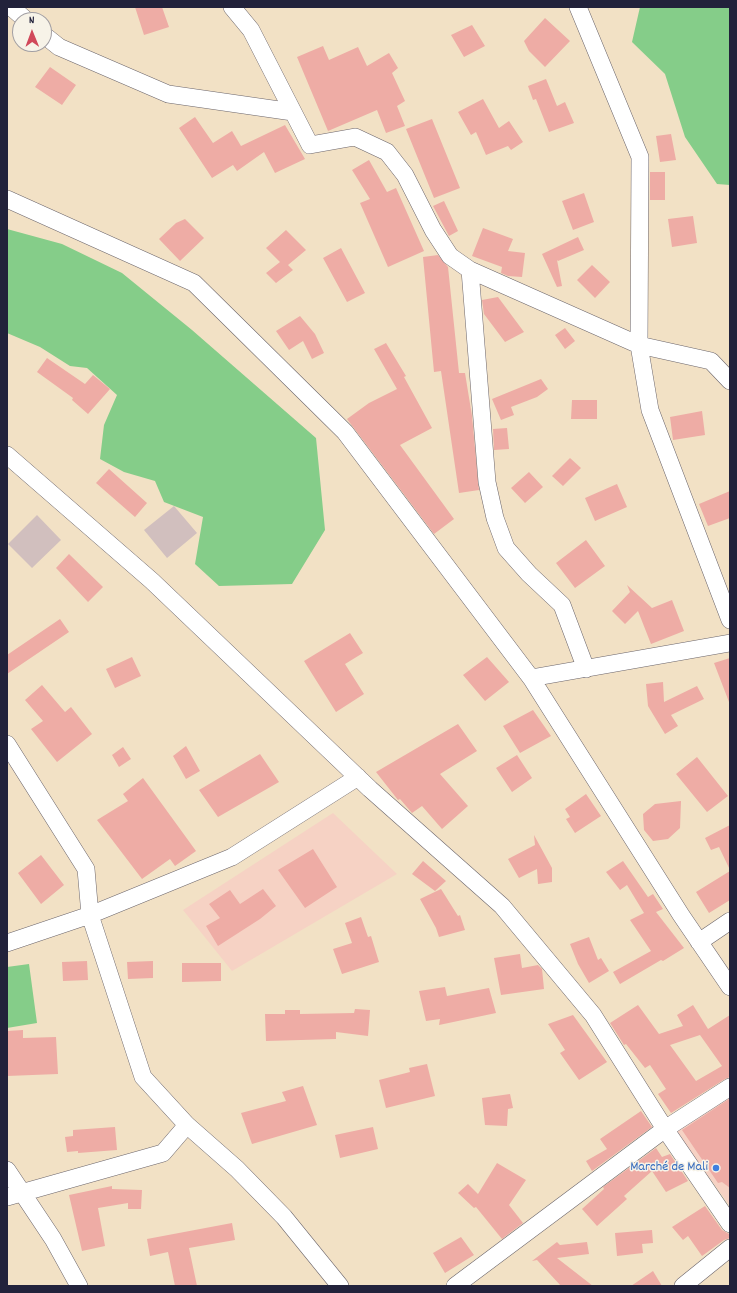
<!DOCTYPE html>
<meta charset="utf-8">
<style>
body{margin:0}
#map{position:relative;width:737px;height:1293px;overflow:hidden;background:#f2e1c5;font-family:Dekko,sans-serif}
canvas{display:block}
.frame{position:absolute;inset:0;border:8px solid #22223b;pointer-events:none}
.north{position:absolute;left:12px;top:12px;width:40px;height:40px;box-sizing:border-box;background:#f7f3e8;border:1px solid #a29fa3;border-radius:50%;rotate:359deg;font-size:11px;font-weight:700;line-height:16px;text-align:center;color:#22223b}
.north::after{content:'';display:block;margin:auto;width:14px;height:18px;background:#d1495b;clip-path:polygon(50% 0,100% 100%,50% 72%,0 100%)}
</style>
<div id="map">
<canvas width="737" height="1293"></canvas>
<div class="frame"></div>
<div class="north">N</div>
</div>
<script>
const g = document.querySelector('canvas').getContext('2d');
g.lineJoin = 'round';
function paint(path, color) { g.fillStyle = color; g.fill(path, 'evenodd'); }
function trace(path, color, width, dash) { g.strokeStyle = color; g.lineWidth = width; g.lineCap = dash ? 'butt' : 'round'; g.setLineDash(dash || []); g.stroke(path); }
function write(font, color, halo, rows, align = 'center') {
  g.font = font + ' Dekko,sans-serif'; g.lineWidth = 3; g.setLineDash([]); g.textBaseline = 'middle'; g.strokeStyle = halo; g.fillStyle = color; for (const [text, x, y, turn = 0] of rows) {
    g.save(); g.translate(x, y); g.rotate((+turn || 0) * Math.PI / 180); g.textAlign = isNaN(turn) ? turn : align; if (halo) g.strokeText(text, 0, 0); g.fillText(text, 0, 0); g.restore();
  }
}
paint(new Path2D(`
 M333,813l64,61 -165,97 -49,-61z
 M730,1095v111l-55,-76z`), '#f6d2c4');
paint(new Path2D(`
 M174,506l23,27 -30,25 -23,-28z
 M37,515l24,25 -29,28 -24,-24z`), '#d1bfbe');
paint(new Path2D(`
 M640,7h90v178l-13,-1 -32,-47 -20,-63 -33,-32z
 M7,229l55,15 60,29 70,57 124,108 9,92 -33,54 -73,2 -24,-22 8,-47 -39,-15 -9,-21 -31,-9 -24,-13 4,-34 13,-30 -30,-27 -17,-2 -30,-19 -33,-14z
 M29,964l8,59 -30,5v-61z`), '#85cd89');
paint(new Path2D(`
 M135,7h27l7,20 -25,8z
 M545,18l25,23 -25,26 -16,-16 -5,-10z
 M472,25l13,21 -21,11 -13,-22z
 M323,46l6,14 29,-13 9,19 22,-13 9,15 -6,5 13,28 -8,5 8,20 -19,7 -9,-23 -49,21 -31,-74z
 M50,67l26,18 -14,20 -27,-18z
 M546,79l11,27 8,-4 9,21 -25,9 -13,-33 -3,1 -5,-14z
 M483,99l16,29 10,-7 14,21 -12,8 -3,-4 -22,9 -10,-23 -5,3 -13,-23z
 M195,117l18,26 19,-12 9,15 44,-21 20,34 -30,14 -11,-21 -27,19 -4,-6 -21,13 -33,-50z
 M432,119l28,69 -26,10 -28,-69z
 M671,134l5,26 -16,2 -4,-26z
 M369,160l18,32 9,-4 28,63 -36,16 -28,-64 10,-4 -18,-29z
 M650,172h15v28h-15z
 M584,193l10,29 -21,8 -11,-29z
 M444,201l14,30 -9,5 -16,-30z
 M693,216l4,27 -25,4 -4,-28z
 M185,219l19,19 -24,23 -21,-22 17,-16z
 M483,228l30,11 -5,12 17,2 -3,24 -14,-1 -7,-3 1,-6 -30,-11z
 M286,230l20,20 -18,15 5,5 -17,13 -10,-10 14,-11 -14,-14z
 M578,237l6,13 -26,11 -1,-1 5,26 -5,1 -15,-33z
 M341,248l24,45 -18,9 -24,-44z
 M438,255l10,12 11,106h6l7,43 7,74 -20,3 -18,-122 -7,1 -11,-115z
 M592,265l18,17 -15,16 -18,-18z
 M498,297l26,35 -19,10 -21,-28 -2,-14z
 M300,316l15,18 9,19 -12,6 -9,-18 -14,9 -13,-19z
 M565,328l10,13 -10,8 -10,-14z
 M386,343l20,33 -2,1 28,51 -32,17 54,74 -20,15 -87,-115 22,-16 28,-14 -23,-40z
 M47,358l38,26 8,-9 17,14 -22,25 -16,-14 1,-2 -36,-26z
 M541,379l7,10 -11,8 -26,10 3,8 -13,5 -9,-21z
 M572,400h25v19h-26z
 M702,411l3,24 -32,5 -3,-23z
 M507,428l2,21 -15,1 -1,-21z
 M570,458l11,10 -18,18 -11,-10z
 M109,469l38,34 -12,14 -39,-34z
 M529,472l14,15 -18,16 -14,-15z
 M617,484l10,23 -32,14 -10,-23z
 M730,491v27l-22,8 -9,-22z
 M586,540l19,26 -30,22 -19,-25z
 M69,554l34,33 -15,15 -32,-34z
 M627,585l25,23 20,-8 12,31 -33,13 -13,-33 -13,13 -13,-13 18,-19z
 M60,619l9,13 -62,42v-19z
 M350,633l13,20 -18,11 19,30 -28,18 -32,-51z
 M132,657l9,19 -26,12 -9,-19z
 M487,657l22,25 -24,19 -22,-26z
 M730,658v44h-1l-15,-39z
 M663,682l1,20 33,-16 7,13 -33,16 7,11 -13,8 -17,-28 -2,-22z
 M42,685l23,27 6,-5 21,27 -35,28 -26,-33 12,-8 -18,-21z
 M533,710l18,26 -31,17 -17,-27z
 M458,724l19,27 -37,23 28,32 -26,23 -20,-23 -10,7 -12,-14 -2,1 -22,-28z
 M186,746l14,25 -14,8 -13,-23z
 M123,747l8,12 -12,8 -7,-12z
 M260,754l19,28 -61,35 -19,-27z
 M517,755l15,23 -20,14 -16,-24z
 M697,757l31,39 -21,16 -31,-38z
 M143,778l53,73 -21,15 -5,-7 -28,20 -45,-59 31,-19 -5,-7z
 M586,794l15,22 -26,17 -9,-14 4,-2 -5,-8z
 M681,801l-1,27 -12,11 -15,2 -9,-11 -1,-16 12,-10z
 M730,825v45l-11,-23 -8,3 -6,-12z
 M534,835l18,33v14l-14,2 -1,-15 -18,9 -11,-19 27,-14z
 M313,849l24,38 -32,21 -27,-38z
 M41,855l23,30 -23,19 -23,-31z
 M423,861l23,20 -11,10 -23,-17z
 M623,861l25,36 5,-3 10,15 -7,3 28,36 -21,13 -2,-1 -41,24 -7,-12 38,-21 -21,-31 14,-7 -17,-28 -7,5 -14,-18z
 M730,871v29l-21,13 -13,-21z
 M263,889l13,17 -16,13 -42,27 -12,-20 14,-8 -11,-14 21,-14 10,14z
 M441,889l17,27 2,-1 5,15 -26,7 -3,-9 -16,-29z
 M361,917l7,20 3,-1 8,26 -37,12 -9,-25 19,-6 -7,-20z
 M589,937l9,23 3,-2 8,13 -20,12 -11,-19 -8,-20z
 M520,954l2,14 16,-3 4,4 2,20 -43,6 -7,-37z
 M87,961l1,19 -25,1 -1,-19z
 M153,961v17l-25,1 -1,-17z
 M182,963h39v18l-39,1z
 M445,987l2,9 42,-8 7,25 -57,12 1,-6 -14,2 -7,-30z
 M638,1005l21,29 24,-8 -6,-11 16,-10 15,24 22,-14v62l-5,2 -54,34 -13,-19 8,-5 -16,-24 -5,3 -19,-24 -2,1 -14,-22zM700,1035l22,31 -26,15 -26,-36z
 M355,1009l15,1 -2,26 -32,-4v7l-70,2 -1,-27h20v-4h15v4l54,-1z
 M573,1015l34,47 -28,18 -19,-27 5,-3 -17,-26z
 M23,1030v8l33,-1 2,37 -51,2v-45z
 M427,1064l8,32 -49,12 -7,-28 31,-8 -1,-4z
 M303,1086l14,39 -65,19 -11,-31 45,-12 -4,-9z
 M510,1094l3,14 -5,1 -1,17 -22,-1 -3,-27z
 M729,1099l1,1v88l-8,-6 -4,1 -36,-53z
 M641,1111l11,16 -60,44 -6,-10 21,-12 -7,-10z
 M115,1127l2,23 -39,3v-2l-11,1 -2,-15 8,-1v-6z
 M373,1127l5,22 -38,9 -5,-23z
 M656,1148l6,9 8,-3 18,27 -22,11 -14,-21 -28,25 3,3 -30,27 -15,-17 22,-20 -1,-2z
 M497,1163l29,17 -17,25 14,18 -21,16 -26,-32 -2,1 -16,-15 10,-9 10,10z
 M112,1186v3l30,1 -1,19h-13v-6l-30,5 7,38 -23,5 -13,-56z
 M705,1206l17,24 7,4 1,4 -6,2 -22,16 -14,-20 -5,4 -11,-13z
 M232,1223l3,17 -46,8 8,38h-22l-7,-34 -18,4 -3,-17z
 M652,1230l1,13 -11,1 1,9 -26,3 -2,-23z
 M461,1237l13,18 -29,18 -12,-20z
 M557,1242l3,3 27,-3 2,12 -32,4 36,28h-32l-24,-26 -5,1z
 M653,1271l9,15h-31z`), '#eeaca5');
const street = new Path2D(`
 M11,7l15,13
 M232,7l19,23 59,115 45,-8 32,15 18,23 28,55 17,26 20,14 169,75 72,16 19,20
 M578,7l62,150 -1,188 11,65 80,210
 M44,35l15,12 109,47 125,18
 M7,199l187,84 151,149 186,246 150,237 49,72
 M470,270l17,212 8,36 11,30 23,26 33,31 24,64
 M7,455l145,126 218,208 132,117 91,109 72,114 65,95
 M531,678l199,-35
 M7,744l79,125 4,46 53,162 44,48 50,44 47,48 56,69
 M699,942l31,-21
 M7,943l83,-28 142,-58 126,-80
 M7,1170l46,69 26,47
 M7,1197l156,-44 24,-28
 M455,1286l210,-157 65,-42
 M683,1286l47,-38`);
trace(street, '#6b656b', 18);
trace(street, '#fff', 17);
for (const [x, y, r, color] of [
 [716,1168,4,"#3f7fe0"]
]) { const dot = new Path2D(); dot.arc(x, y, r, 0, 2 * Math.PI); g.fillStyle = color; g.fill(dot); trace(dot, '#f7f3e8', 1.5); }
write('14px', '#366cbe', '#f7f3e8', [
 ["Marché de Mali",708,1168]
], 'right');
</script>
